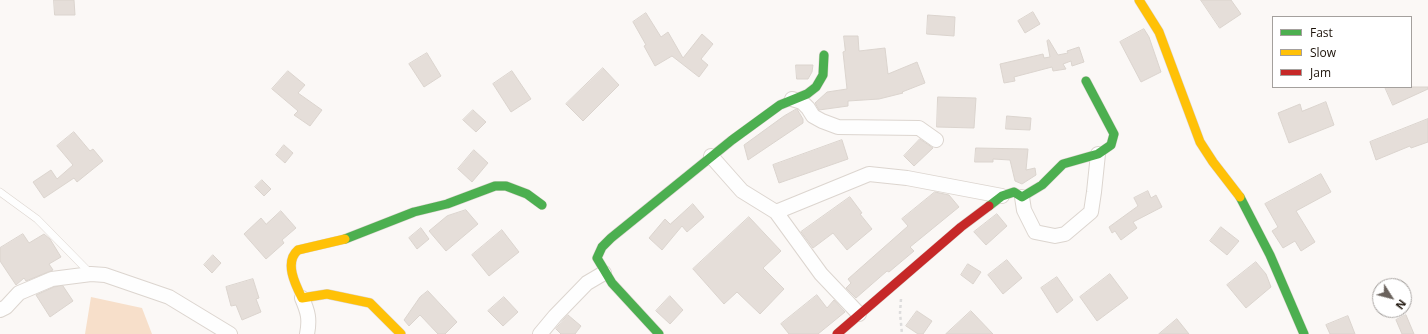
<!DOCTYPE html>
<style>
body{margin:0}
#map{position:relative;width:1428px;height:334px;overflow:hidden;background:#fbf8f6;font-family:"Open Sans",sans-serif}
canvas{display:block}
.legend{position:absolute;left:1272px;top:16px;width:140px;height:72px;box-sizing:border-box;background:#fff;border:1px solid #a4a09d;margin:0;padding:5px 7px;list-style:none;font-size:12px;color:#1c1209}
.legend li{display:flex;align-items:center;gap:8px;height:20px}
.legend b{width:20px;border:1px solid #a4a09d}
.north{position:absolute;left:1372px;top:278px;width:40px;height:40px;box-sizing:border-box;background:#fff;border:1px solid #a4a09d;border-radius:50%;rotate:126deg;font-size:11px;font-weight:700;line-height:16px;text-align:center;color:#1c1209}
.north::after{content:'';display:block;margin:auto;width:14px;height:18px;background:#6a625c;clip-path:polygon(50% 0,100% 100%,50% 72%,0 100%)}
</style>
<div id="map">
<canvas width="1428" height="334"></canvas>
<ul class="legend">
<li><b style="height:5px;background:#4caf50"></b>Fast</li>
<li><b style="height:5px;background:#ffc107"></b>Slow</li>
<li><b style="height:5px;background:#c62828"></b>Jam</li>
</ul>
<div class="north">N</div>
</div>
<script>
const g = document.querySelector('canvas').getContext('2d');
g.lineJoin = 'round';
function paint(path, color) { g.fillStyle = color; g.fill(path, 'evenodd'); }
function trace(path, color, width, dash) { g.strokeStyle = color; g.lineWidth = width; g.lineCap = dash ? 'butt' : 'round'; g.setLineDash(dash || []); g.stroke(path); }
paint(new Path2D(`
 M91,297l51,11 10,26h-67z`), '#f7dfca');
const building = new Path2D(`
 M54,0h20l1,15h-20z
 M1201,0h30l10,14 -21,14z
 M1033,12l7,12 -15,9 -7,-12z
 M646,13l15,24 7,-5 15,26 19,-24 11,10 -12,15 7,6 -9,12 -27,-21 -17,10 -11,-20 2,-1 -13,-23z
 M928,15l27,2 -1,19 -27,-2z
 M1144,29l5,8 12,35 -20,10 -21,-40z
 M844,36h14l1,15 26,-3 3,26 29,-12 8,21 -23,9 1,1 -24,6 -31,2v5l-29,4 -4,-7 12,-11 20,-3 -4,-37 2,-1z
 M1049,40l9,15 10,-2 -1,-2 12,-4 5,15 -12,4 -1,-5 -8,3 3,5 -13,2 -1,-4 -38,10 1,4 -11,2 -4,-19 43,-10 1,4 6,-1 -3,-16z
 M427,53l14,23 -17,11 -15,-23z
 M796,65h17l-1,7 -4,7h-11z
 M603,68l16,17 -36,36 -17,-17z
 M288,71l17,14 -7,8 24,17 -12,16 -16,-11 4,-4 -26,-22z
 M512,71l19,28 -20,13 -18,-28z
 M1385,87h43v2l-35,16z
 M938,97l38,1 -2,30 -37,-1z
 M1326,102l8,23 -45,18 -11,-30 22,-9 2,7z
 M797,109l6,10v4l-55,37 -4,-15 40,-29z
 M473,110l13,12 -10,10 -13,-12z
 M1007,116l24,2 -1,12 -24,-1z
 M1428,119v23l-17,6 -1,-2 -34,14 -6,-18z
 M74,132l16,19 3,-2 10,12 -26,21 -3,-4 -30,20 -11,-16 18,-12 6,9 16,-14 -16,-19z
 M920,139l13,9 -19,18 -10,-10z
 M842,140l6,19 -69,24 -6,-18z
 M284,145l9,8 -8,10 -9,-8z
 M976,148l52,1 -2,21 9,-2 1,7 -14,9 -7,-3 -5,-21 -17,-1v3h-18z
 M474,150l14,13 -16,19 -14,-13z
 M1321,174l10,18 -35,19 19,31 -14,9 -6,-10 -12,7 -11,-17 6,-4 -13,-23z
 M262,180l9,9 -7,7 -9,-9z
 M1148,191l3,7 5,-3 6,12 -29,15 4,6 -16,12 -6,-9 -3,2 -3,-6 29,-21 -4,-8z
 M935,192l14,3 10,12 -49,40 4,4 -25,21 -2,-1 -31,27 -10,-10 5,-5 -3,-4 60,-53 -6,-7z
 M850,197l12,16 -2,1 12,15 -25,21 -14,-17 -20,15 -12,-16z
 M693,204l11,13 -17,15 -5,-6 -20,24 -13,-12 16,-19 5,5z
 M466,210l12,14 -32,27 -17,-20 18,-15z
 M281,211l15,17 -14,12 2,3 -18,16 -22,-25 17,-16 5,6z
 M997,214l10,12 -21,19 -12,-13z
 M749,217l32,34 -18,17 21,21 -24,25 -23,-22 -13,12 -31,-35z
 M1221,227l18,14 -12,14 -17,-14z
 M421,228l8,11 -12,10 -8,-11z
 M502,230l17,22 -30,24 -17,-21z
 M23,234l6,9 15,-9 6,5 11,18 -12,7 4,6 -27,11 -2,-3 -8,7 -16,-24v-13z
 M213,255l8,8 -9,10 -8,-8z
 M1007,260l15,18 -19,16 -15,-19z
 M1256,262l10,12 5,13 -25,21 -19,-23z
 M968,264l13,8 -8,12 -12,-9z
 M1110,274l18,24 -31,23 -17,-24z
 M1057,277l16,23 -16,13 -16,-25z
 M253,279l6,19 -3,1 5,13 -19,8 -6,-15 -5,1 -5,-19z
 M63,286l10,15 -23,16 -14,-22 18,-8z
 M428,291l29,31 -12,12h-7l-18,-19 -11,11 -5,-6 16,-23z
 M817,295l10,13 7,-8 11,12 -27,22h-29l-8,-10z
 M670,296l13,14 -13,14 -14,-13z
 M504,297l14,15 -15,14 -15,-15z
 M917,311l15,10 -9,13h-5l-12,-8z
 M971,311l22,23h-47z
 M568,315l13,11 -6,8h-14l-5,-5z
 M1406,315l8,19h-12l-6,-14z
 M1348,316l7,18h-25l-4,-9z
 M1177,319l12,15h-30z`);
paint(building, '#e5ded9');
trace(building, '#dbd4ce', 1);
const lane = new Path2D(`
 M0,192l37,27 54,55`);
const street = new Path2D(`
 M792,99l10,3 6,6 5,8 9,5 16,6 81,1 17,12
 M711,156l31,35 34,21 45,62 38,40
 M1022,197l2,13 11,22 20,4 10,-2 26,-22 3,-20 4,-38
 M776,212l93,-38 38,4 95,18
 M302,298c6,14 8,21 5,36
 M0,310l6,-3 13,-14 33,-14 39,-5 14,1 64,22 61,37
 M540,334l15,-18 32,-33 17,-10`);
const fast = new Path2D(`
 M1240,197l30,58 34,79
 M989,206l13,-10 12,-4 8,5 20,-12 21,-21 35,-10 13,-9 3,-11 -28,-53
 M345,239l69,-27 33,-8 48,-18h11l21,8 15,11
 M659,334l-47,-51 -15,-25 5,-11 9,-9 121,-98 48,-35 27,-11 9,-7 7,-12 1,-20`);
const slow = new Path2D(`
 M1139,0l20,32 41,110 13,20 27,35
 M345,239l-47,11c-14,12 -3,34 4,48l25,-4 43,9 31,31`);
const jam = new Path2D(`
 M837,334l124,-107 28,-21`);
trace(lane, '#dcd5cf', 8);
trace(street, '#dcd5cf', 16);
trace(fast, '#dcd5cf', 10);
trace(slow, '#dcd5cf', 10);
trace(jam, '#dcd5cf', 10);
trace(new Path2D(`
 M901,299l-1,14 2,21`), '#dddcdc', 2.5, [3, 3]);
trace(lane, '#fefefe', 7);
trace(street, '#fefefe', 14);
trace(fast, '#4caf50', 9);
trace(slow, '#ffc107', 9);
trace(jam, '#c62828', 9);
</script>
